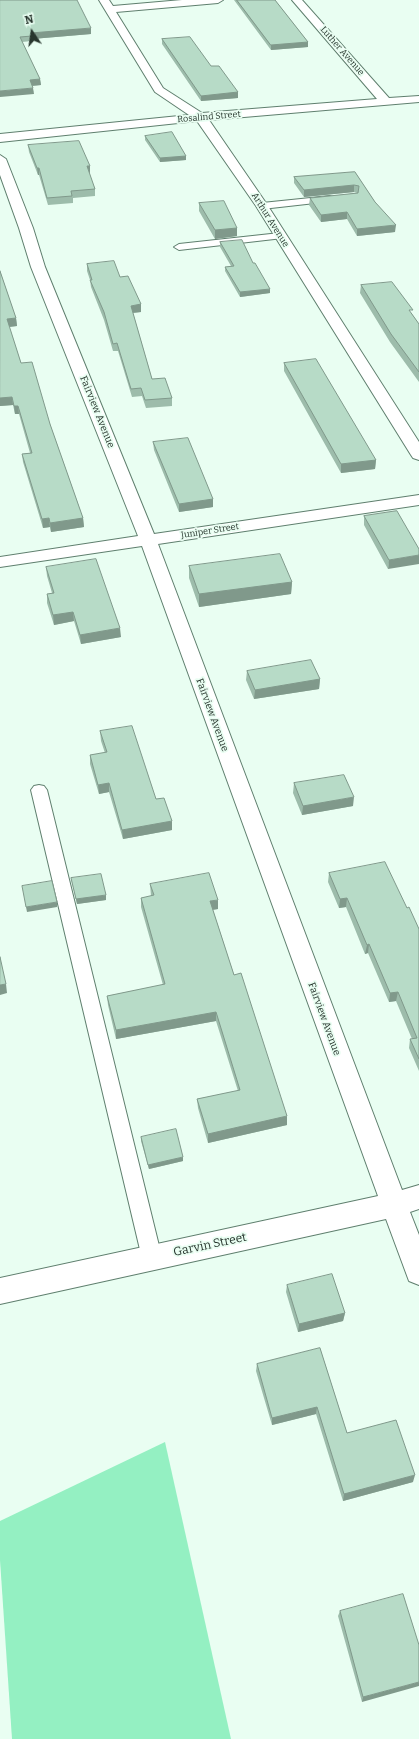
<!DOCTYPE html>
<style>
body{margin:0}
#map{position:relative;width:419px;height:1739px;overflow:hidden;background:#e9fef2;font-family:Bitter,serif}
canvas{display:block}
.north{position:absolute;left:12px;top:12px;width:40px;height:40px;-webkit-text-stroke:3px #e9fef2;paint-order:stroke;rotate:347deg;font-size:11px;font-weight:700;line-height:16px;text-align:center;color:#28362e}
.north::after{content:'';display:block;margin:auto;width:14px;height:18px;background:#28362e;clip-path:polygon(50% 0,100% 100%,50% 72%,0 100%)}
</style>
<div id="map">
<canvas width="419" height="1739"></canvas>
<div class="north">N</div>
</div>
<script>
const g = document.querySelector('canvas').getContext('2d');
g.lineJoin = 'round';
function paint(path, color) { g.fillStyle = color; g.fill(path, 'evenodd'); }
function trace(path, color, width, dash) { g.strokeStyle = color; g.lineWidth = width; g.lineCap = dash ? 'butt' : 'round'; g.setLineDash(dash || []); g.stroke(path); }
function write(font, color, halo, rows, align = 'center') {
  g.font = font + ' Bitter,serif'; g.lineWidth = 3.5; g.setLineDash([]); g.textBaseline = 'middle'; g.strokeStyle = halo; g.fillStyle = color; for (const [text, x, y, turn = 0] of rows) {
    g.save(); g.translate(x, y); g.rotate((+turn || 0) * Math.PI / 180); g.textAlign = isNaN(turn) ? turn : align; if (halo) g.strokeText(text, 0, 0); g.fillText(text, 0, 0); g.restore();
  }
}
paint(new Path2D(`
 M165,1442l66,297h-219l-12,-179v-39z`), '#94f0c2');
const service = new Path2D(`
 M330,196l3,1v4l-71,8 -5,-3 5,-3z
 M280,233l5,3 -2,2 -104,12 -5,-3 5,-3z
 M39,785l5,1 3,4 115,468 -3,7 -7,2 -7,-2 -3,-7 -111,-468 3,-4z`);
const minor = new Path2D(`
 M99,0h10l4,6 69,-6h41l-5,3 -102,9 47,76 39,25 175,-14 -85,-99h10l87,98 30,-2v6l-210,18 59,86 151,236v18l-6,-2 -2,-3 -155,-249 -59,-85 -197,21v-8l189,-19 -34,-23z
 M0,155l6,4 27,69 12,39 109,267 265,-39v10l-261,39 244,646 17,-5v24l-9,3 9,23v50l-10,-4 -23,-62 -386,85v-26l378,-82 -236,-650 -142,21v-10l138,-21 -107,-269 -12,-39 -19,-53z`);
trace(service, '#5f7f6e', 2);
trace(minor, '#5f7f6e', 2);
paint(service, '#fff');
paint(minor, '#fff');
paint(new Path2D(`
 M0,0l91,34 -59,5v2l-10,1 18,37 1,6 -9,1 2,8z
 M234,0h41l33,42v5l-37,3z
 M162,39l49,27 27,26v6l-37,3 -39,-57z
 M145,136l41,20v4l-26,2 -15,-22z
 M28,145l62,21v7h-1l6,16v7l-22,2v5l-25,2 -9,-30h-1l-9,-23z
 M355,172l40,60 -38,4 -10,-17 -26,3 -12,-17 1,-7 47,-5 -3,-1 -50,5 -10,-14v-6z
 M199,203l38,25v8l-22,3 -16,-28z
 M220,242l33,21 17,30 -30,4 -15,-26v-4l6,-1 -11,-19z
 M87,264l33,13 21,27v8l-8,1 19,66 20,19v8l-26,2 -4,-12 -10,1 -14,-46h-5l-9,-31 -13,-33 -1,-7 -3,-9z
 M0,271l16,47 1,8 -8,1 12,36 29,61 33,94 1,9 -33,5 -1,-5 -7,1 -20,-66 -1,-8 8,-1 -11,-39h-4l-2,-9 -13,1z
 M361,285l51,29 7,10v58l-29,-40 -30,-49z
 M284,363l92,97 -1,9 -34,4 -57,-102z
 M153,442l60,57v8l-34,5 -25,-62z
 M397,511l-9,58 -24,-44v-9z
 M189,566l103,16 -1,12 -92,13 -10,-29z
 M46,567l75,70 -40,7 -7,-23 -20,4 -7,-22v-9l5,-1 -5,-17z
 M247,671l73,8 -1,10 -65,10 -8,-19z
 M100,731l56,68 16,31 -49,9 -14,-47 -10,2 -9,-30v-9l15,-2 -4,-12z
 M294,783l59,23 -51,9 -9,-22z
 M329,873l78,35 12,21v142l-10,-23 1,-9h2l-16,-38 -7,1 -21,-49 -3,1 -19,-47 -7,1 -11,-26z
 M71,878l35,22 -29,4 -5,-21z
 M150,884l68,25 -5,1 21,65 53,150 -79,18 -10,-35 -1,-9 41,-8 -22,-70 -100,18 -8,-34 -1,-9 56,-11 -22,-78v-9l10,-2z
 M141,1137l42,24 -34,8 -8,-28z
 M287,1285l58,28 -2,8 -45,11 -12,-40z
 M320,1348l27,85 66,49 -70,19 -27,-87 -44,11 -16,-54 1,-7z
 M340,1611l79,34 -57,57 -24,-86z`), '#9dbcab');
paint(new Path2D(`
 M91,28v6l-59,5 -1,-6z
 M308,42v5l-37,3v-5z
 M40,79l1,6 -11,1v-6z
 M33,88l1,6 -34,3v-6z
 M238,92v6l-37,3v-5z
 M186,156v4l-26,2v-4z
 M87,166h3v7h-3z
 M37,168h2v7h-1z
 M354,185v7l-50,5v-7z
 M347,212v7l-26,3v-7z
 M396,225l-1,7 -38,4v-7z
 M237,228v8l-22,3v-9z
 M270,289v4l-30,4v-5z
 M141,304v8l-10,1v-7z
 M16,318l1,8 -9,1 -1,-8z
 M12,397l1,8 -13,1v-8z
 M14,406h4l1,8h-4z
 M376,460l-1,9 -34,4v-9z
 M213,499v8l-34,5v-8z
 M49,518l1,9 -7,1 -1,-9z
 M83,518l1,9 -33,5 -1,-9z
 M419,555v9l-31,5 1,-9z
 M292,582l-1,12 -92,13v-13z
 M73,612l1,9 -20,4 -1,-10z
 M120,628l1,9 -40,7 -1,-9z
 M320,679l-1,10 -65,10 1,-9z
 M109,783v9l-10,2 -1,-9z
 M354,797l-1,9 -51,9 1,-9z
 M172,821v9l-49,9 -1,-9z
 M106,895v5l-29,4 -1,-5z
 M347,898l-1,9 -7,1 1,-9z
 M218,900v9l-8,1v-9z
 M57,902v5l-30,5 -1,-5z
 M369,944l-1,9 -3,1 2,-9z
 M6,984l1,9 -7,2v-10z
 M398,992l-2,9 -7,1 1,-9z
 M216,1012v9l-100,18v-9z
 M287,1116v9l-79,18v-9z
 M183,1157v4l-34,8 -1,-4z
 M345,1313l-2,8 -45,11 1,-8z
 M317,1407l-1,7 -44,11v-7z
 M415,1475l-2,7 -70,19 1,-7z
 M419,1682v4l-57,16 1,-5z`), '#80998b');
const building = new Path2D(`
 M0,0h77l14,28 -60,5 1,3 -12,1 20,42 -10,1 3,8 -33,3z
 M237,0h38l33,42 -37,3z
 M190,37l21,29h8l19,26 -37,4 -39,-57z
 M172,132l14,24 -26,2 -15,-22z
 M79,141l11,25h-3l8,23 -24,2 1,5 -25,2 -8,-30h-2l-9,-23z
 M355,172l20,30 21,23 -39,4 -10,-17 -26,3 -11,-17 48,-5 1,-7 -5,-1 -50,5 -10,-13z
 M224,201l13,27 -22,2 -16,-27z
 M242,240l11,23h2l15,26 -30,3 -15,-25 9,-1 -14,-24z
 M114,261l6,16 8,-1 13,28 -10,2 21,73 13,-1 7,20 -27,2 -4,-12 -10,1 -14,-46 -4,1 -9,-32 -14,-32h2l-5,-16z
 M0,271l16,47 -9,1 14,44 11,-1 18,62 33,94 -33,5 -1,-5 -7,1 -20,-65 10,-1 -14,-47h-4l-2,-9 -12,1z
 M392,282l21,28h-4l10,14v48l-28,-38 -30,-49z
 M316,359l60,101 -35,4 -57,-101z
 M188,438l25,61 -34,5 -26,-62z
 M397,511l22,38v6l-30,5 -25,-44z
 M280,554l12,28 -93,12 -10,-28z
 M96,559l24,69 -40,7 -7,-23 -20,3 -6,-21 7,-1 -8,-26z
 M311,660l9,19 -65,11 -8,-19z
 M132,726l24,73 8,-1 8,23 -50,9 -13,-47 -11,2 -8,-30 17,-3 -7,-21z
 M344,775l10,22 -51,9 -9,-23z
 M385,862l22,46 2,-1 10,22v130l-9,-20 7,-1 -19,-46 -8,1 -21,-49 -2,1 -20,-47 -7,1 -11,-26z
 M209,873l9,27 -8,1 24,74 7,-2 46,143 -79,18 -11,-35 43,-9 -24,-78 -100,18 -9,-34 58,-12 -24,-86 13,-3 -4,-11z
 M101,874l5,21 -30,4 -5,-21z
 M52,881l5,21 -31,5 -4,-21z
 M0,957l6,27 -6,1z
 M176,1129l7,28 -35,8 -7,-28z
 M332,1274l13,39 -46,11 -12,-39z
 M320,1348l27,85 49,-13 19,55 -71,19 -27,-87 -45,11 -15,-54z
 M403,1594l16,51v37l-56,15 -23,-86z`);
paint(building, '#b7dbc7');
trace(building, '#80998b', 1);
write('9px', '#28362e', '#e9fef2', [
 ["Luther Avenue",342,51,49],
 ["Rosalind Street",209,117,-5],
 ["Arthur Avenue",270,220,58],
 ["Juniper Street",210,531,-9]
]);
write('10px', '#28362e', '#e9fef2', [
 ["Fairview Avenue",97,412,68],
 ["Fairview Avenue",212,715,70],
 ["Fairview Avenue",324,1019,70]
]);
write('12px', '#28362e', '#e9fef2', [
 ["Garvin Street",210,1245,-12]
]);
</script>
